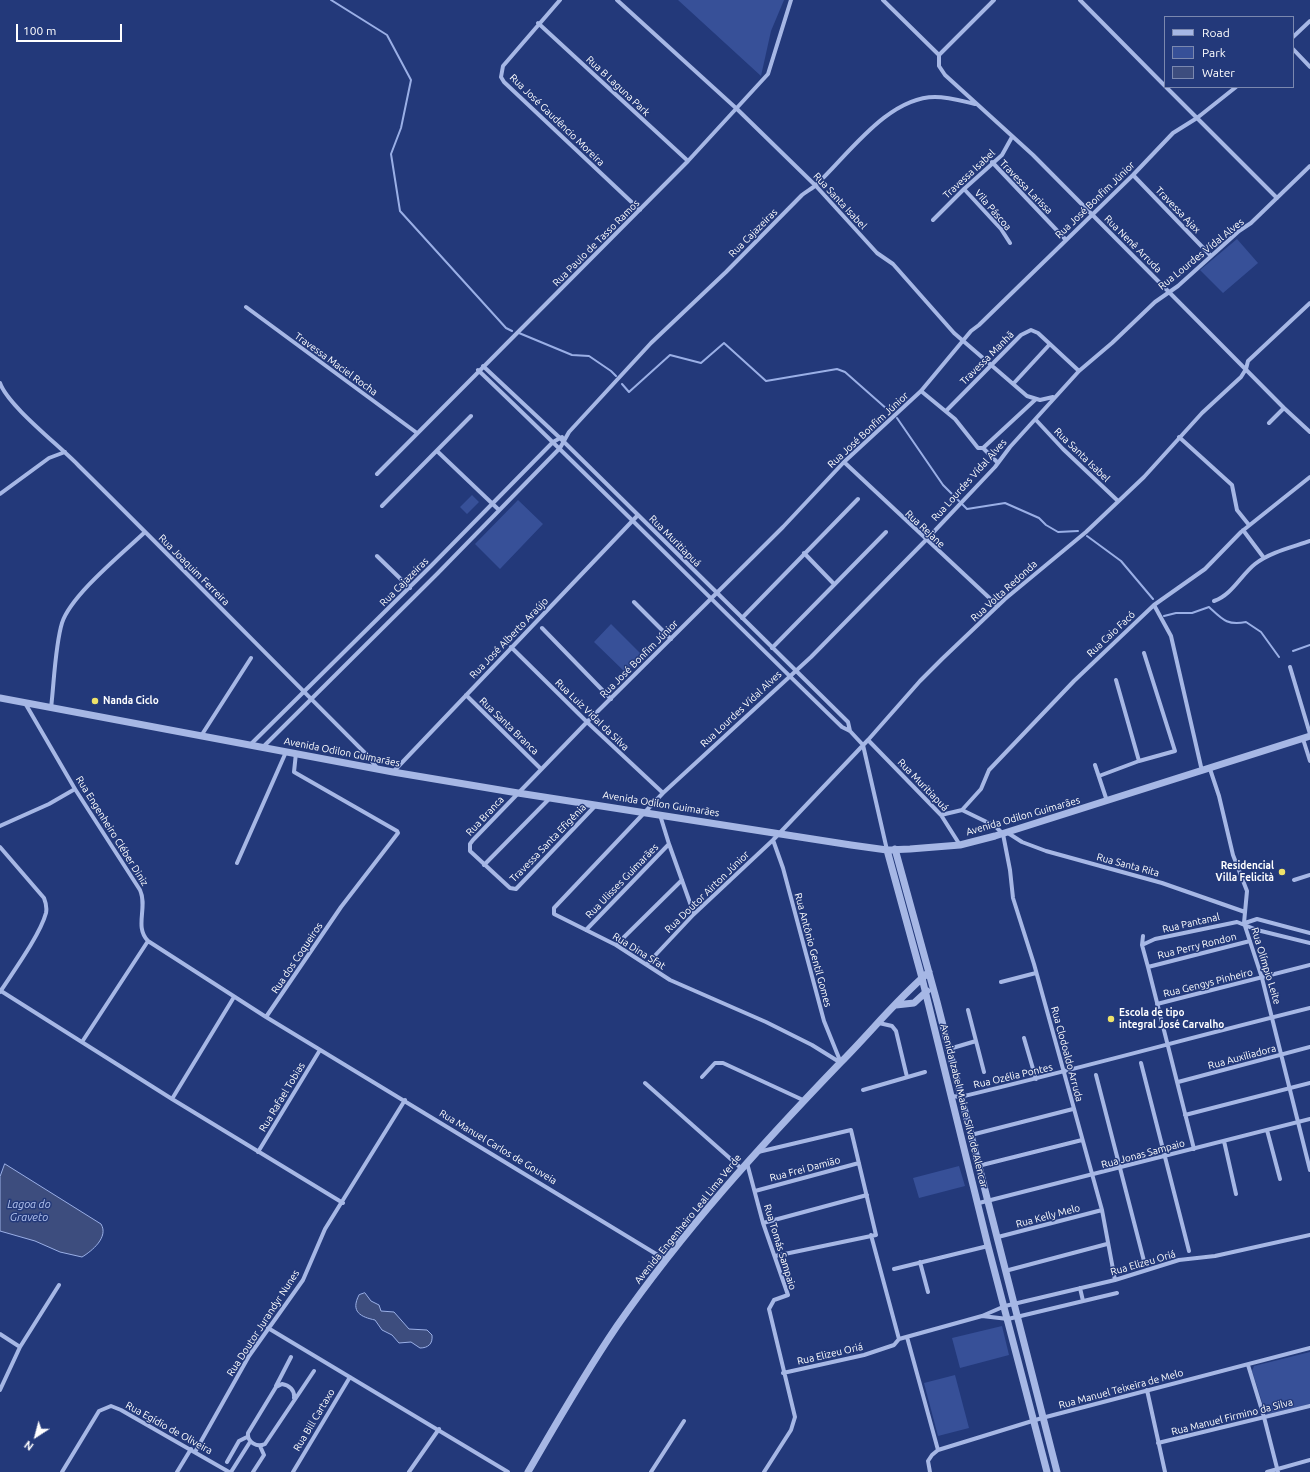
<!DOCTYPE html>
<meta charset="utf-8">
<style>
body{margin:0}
#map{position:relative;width:1310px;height:1472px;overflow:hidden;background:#23397a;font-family:Ubuntu,sans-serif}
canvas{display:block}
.legend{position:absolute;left:1164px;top:16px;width:130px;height:72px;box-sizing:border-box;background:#23397a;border:1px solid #7b88af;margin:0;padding:5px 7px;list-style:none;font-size:12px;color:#fff}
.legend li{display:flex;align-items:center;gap:8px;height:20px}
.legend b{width:20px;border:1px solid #7b88af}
.north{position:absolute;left:16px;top:1416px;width:40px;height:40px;-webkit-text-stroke:3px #23397a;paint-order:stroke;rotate:216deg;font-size:11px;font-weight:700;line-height:16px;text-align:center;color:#fff}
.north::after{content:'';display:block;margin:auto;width:14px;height:18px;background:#fff;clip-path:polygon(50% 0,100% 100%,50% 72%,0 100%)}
.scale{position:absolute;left:16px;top:24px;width:106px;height:18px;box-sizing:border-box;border:2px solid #fff;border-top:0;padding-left:5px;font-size:12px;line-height:14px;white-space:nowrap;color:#fff;-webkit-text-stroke:3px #23397a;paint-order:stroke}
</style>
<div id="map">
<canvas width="1310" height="1472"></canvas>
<ul class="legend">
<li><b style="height:5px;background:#a6b7e5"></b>Road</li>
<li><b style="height:11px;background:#375098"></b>Park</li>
<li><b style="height:11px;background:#3d4d7e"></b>Water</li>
</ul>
<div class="north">N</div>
<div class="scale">100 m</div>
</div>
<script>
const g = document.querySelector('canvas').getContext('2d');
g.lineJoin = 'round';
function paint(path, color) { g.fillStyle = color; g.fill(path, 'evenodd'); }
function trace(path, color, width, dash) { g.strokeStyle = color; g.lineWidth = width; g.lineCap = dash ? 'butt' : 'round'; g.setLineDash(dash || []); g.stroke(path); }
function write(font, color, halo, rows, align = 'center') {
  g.font = font + ' Ubuntu,sans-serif'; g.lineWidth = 3; g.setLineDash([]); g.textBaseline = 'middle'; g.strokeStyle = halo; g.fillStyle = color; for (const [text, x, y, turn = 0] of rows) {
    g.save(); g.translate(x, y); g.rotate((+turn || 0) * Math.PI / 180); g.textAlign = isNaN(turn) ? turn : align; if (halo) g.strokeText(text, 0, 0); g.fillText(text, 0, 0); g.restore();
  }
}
paint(new Path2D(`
 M678,0h106l-13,31 -10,45z
 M1237,239l21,24 -35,30 -23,-23z
 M472,495l7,7 -12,12 -7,-7z
 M518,500l25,24 -43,45 -25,-25z
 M611,624l32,32 -17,17 -32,-31z
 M959,1166l6,20 -46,12 -6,-20z
 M1002,1326l7,29 -49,13 -8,-30z
 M1310,1352v52l-42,10 -3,-3 -13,-40 2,-5z
 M955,1375l14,53 -31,8 -14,-53z`), '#375098');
const water = new Path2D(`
 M5,1164l96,60c8,13 -9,27 -19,33l-22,-5 -25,-11 -35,-10v-54z
 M365,1293l6,8 8,4 2,6 13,1 15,17 18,1 5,5c1,9 -4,13 -12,13l-9,-6 -12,1 -7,-8 -10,-5 -7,-10c-14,-3 -25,-8 -16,-25z`);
paint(water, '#3d4d7e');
trace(water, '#9aafe6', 1);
trace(new Path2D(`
 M331,0l56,35 24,45 -10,48 -10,26 9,57 106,117 6,3
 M519,333l53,22 17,1 22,15 5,5
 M622,384l7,8 41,-37 31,8 23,-20 42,38 71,-12 8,3 43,38
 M897,418l46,67 16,16
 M962,504l5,5 38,-6 34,15 7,7 12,7 20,-1
 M1087,536l34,25 32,38
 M1164,616l12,-3h16l17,-6c13,12 18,19 37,15l15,10 18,25
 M1293,651l17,-6`), '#9aafe6', 2);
trace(new Path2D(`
 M560,0l-57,66 -2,11 3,5 136,128
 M617,0l120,109 79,77 61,67 16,11 61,69 73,63 13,4 13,-3
 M883,0l56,55v11l6,9 88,80 251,253 26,24
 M1080,0l85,86
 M538,23l150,138
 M1293,37l17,-16
 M1293,49l17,18
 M939,55l55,-55
 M1166,87l111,111
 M992,162l74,78
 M1133,175l78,81
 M964,189l37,40 9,14
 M933,220l31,-31 38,-34 10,-18
 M246,307l171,126
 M483,366l77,72 288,284 2,9
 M478,370c123,117 242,239 364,357l8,4 13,14 24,105
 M0,383c8,23 60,63 79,83 96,95 191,192 287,288l12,15
 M1014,383l36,-39
 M921,391l34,28 23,29h5l14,14
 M946,411l75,-76 10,-5 7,3 41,38
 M1036,420l27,29 55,52
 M1269,423l15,-15
 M1179,437l53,48 5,25 12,15
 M983,448l53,-49
 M437,451l62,59
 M844,462l154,144
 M377,474l311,-313 80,-87 23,-74
 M0,494l49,-36 16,-6
 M382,506l89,-90
 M1243,530l21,28
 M804,553l30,31
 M377,556l33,32
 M1214,601c18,-6 27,-26 41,-37 15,-12 38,-17 55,-23
 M634,602l37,37
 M1154,605l17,31 31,135
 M742,618l116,-119
 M542,628l69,71
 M511,647l76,75 76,71
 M772,648l114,-116
 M1290,667l20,67
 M1116,680l23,81
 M466,695l75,74
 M25,703l50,86 65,101c8,17 -6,37 8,51l118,76 400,243
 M51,708c3,-24 4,-62 11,-85 9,-28 61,-70 83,-91
 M201,736l50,-78
 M1303,739l7,22
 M868,740l73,75 19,30
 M251,744l180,-178 122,-124 9,-5
 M263,747l175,-174 122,-125 9,-16 82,-89 75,-71 76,-77c5,-4 11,-7 15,-11 31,-29 71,-87 118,-87 13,0 27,4 40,7
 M1095,765l12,36
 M1210,769l9,27 14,59 14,36 -3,32 18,55 48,192
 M393,772l245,-257
 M1099,776l40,-15 36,-10 -31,-98
 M596,805l-80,84 -6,-1 -40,-37v-7l3,-4 114,-118 196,-195 61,-65 77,-71 50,-60 8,-6 154,-150 40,-42 24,-15 39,-31
 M962,810l33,16 8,8 7,36 3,28 21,66 68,246 13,70
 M660,815l9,29 25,70
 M941,815l21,-5 19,-21 8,-19 85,-89 80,-76 51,-36 36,-37 69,-55
 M0,826l49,-22 26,-15
 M1008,833l14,9 24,9 116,32 83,29
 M773,840l10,28 41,153 17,42
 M0,847l44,51c2,5 3,10 2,15 -6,22 -33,59 -46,79
 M237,863l49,-111
 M484,865l66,-67
 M1294,880l16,-5
 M1245,923l12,-4 53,14
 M586,930l83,-86
 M1143,936l-1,9 6,22 46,182
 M616,945l66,-65
 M1142,945l13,-6 82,-17 20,8 53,13
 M647,964l47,-50 79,-74 95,-100 52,-59 22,-22 63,-60 81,-67 58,-55 58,-64 39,-36 5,-8 2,-8 62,-58
 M1148,967l102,-26
 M1001,982l35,-9
 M1,991l171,108 171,104
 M1157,1004l153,-39
 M968,1010l16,62
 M266,1017l75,-110 57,-74 -1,-2 -103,-59 2,-19
 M879,1023l13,3 4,5 11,46
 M1024,1038l12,41
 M82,1042l66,-101
 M949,1049l27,-8
 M841,1063l-29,-18 -46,-23 -96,-42 -54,-35 -62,-31v-6l109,-115 148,-136 115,-117 69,-73 15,-20 69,-76 33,-28 43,-41 23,-16 61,-55 12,-8 59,-57
 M1141,1063l48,188
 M1096,1075l48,186
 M702,1077l13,-14h8l80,37
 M1178,1082l132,-35
 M645,1083l97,86
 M863,1090l62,-18
 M952,1096l8,1c117,-28 233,-60 350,-89
 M172,1099l62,-102
 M1185,1115l125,-32
 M1267,1130l13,49
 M971,1135l102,-26
 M1224,1141l12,53
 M258,1152l62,-102
 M758,1152l93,-22 25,105 -101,21
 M747,1163l16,60 25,72 -14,5 -5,9 26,108 -4,13 -27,42
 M978,1166l104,-26
 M755,1191l104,-28
 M979,1203l331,-84
 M763,1223l104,-28
 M871,1235l28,104
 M998,1237l104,-27
 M920,1262l8,30
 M894,1269l94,-23
 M1005,1271l102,-27
 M1080,1288l3,13
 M982,1316l26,3 109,-26
 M268,1328l240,144
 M0,1334l20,13
 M907,1337l31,113
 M1248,1365l16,52 14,55
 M783,1373l81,-18 30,-10 5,-6 83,-23 23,-10 110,-26 64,-20 36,-4 95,-21
 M276,1386l15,-29
 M0,1390l20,-43 39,-62
 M1147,1390l18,82
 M294,1398c1,-8 -5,-13 -12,-14l-6,3 -28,46c-1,9 9,15 17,11l49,-73
 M1158,1443l152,-37
 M195,1452l54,-96 54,-76 22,-51 80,-129
 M227,1462l12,-21 8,-4
 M62,1472l37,-61 12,-5 10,4 108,62
 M177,1472l14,-23
 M231,1472l19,-30
 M253,1472l11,-17 -4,-9
 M293,1472l57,-95
 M409,1472l30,-43
 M651,1472l33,-51
 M930,1472l-2,-11 4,-6 6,-5 104,-32 268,-70
 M1267,1472l43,-12`), '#a6b7e5', 4);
trace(new Path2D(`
 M0,698l393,74 125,21 333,52 36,5 23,-1 50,-4 35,-9 315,-100
 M895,849l42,153 120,470
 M887,850l35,128 66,268 59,226
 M896,1005l18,-2 13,-12
 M528,1472c29,-50 57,-99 89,-146 66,-95 144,-181 224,-264 29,-29 56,-63 88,-90`), '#a6b7e5', 7);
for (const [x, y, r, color] of [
 [95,701,4,"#efe269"],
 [1282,872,4,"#efe269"],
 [1111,1019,4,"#efe269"]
]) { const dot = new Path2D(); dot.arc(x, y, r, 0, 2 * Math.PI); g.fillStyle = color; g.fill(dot); trace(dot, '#23397a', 1.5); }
write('10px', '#fff', '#23397a', [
 ["Rua B Laguna Park",618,86,43],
 ["Rua José Gaudêncio Moreira",557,120,44],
 ["Travessa Isabel",969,174,-43],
 ["Travessa Larissa",1026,187,46],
 ["Rua José Bonfim Júnior",1095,200,-44],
 ["Rua Santa Isabel",840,201,47],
 ["Vila Páscoa",993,210,49],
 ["Travessa Ajax",1178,210,46],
 ["Rua Cajazeiras",753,233,-45],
 ["Rua Paulo de Tasso Ramos",596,243,-45],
 ["Rua Nenê Arruda",1133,244,45],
 ["Rua Lourdes Vídal Alves",1201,254,-39],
 ["Travessa Manhã",987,358,-45],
 ["Travessa Maciel Rocha",336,364,36],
 ["Rua José Bonfim Júnior",868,430,-43],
 ["Rua Santa Isabel",1082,455,44],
 ["Rua Lourdes Vídal Alves",969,480,-48],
 ["Rua Rejane",925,529,43],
 ["Rua Muritiapuá",675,541,45],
 ["Rua Joaquim Ferreira",194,570,45],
 ["Rua Cajazeiras",404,582,-45],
 ["Rua Volta Redonda",1004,591,-42],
 ["Rua Caio Facó",1111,634,-43],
 ["Rua José Alberto Araújo",509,638,-46],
 ["Rua José Bonfim Júnior",639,659,-45],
 ["Rua Lourdes Vídal Alves",741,709,-43],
 ["Rua Luiz Vidal da Silva",592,715,44],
 ["Rua Santa Branca",509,726,44],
 ["Avenida Odilon Guimarães",342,752,11],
 ["Rua Muritiapuá",923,785,46],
 ["Avenida Odilon Guimarães",661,804,9],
 ["Rua Branca",485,816,-47],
 ["Avenida Odilon Guimarães",1023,816,-16],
 ["Rua Engenheiro Cléber Diniz",112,831,58],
 ["Travessa Santa Efigênia",548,843,-46],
 ["Rua Santa Rita",1128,865,15],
 ["Rua Ulisses Guimarães",622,881,-46],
 ["Rua Doutor Airton Júnior",707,892,-44],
 ["Rua Pantanal",1191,923,-13],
 ["Rua Perry Rondon",1197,946,-14],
 ["Rua Antônio Gentil Gomes",813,950,75],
 ["Rua Dina Sfat",639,951,32],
 ["Rua dos Coqueiros",297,958,-56],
 ["Rua Olímpio Leite",1266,966,73],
 ["Rua Gengys Pinheiro",1208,983,-14],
 ["Rua Clodoaldo Arruda",1067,1054,75],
 ["Rua Auxiliadora",1242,1057,-15],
 ["Rua Ozélia Pontes",1013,1076,-13],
 ["Rua Rafael Tobias",282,1097,-59],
 ["Avenida Izabel Maia e Silva de Alencar",964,1106,76],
 ["Rua Manuel Carlos de Gouveia",498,1147,31],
 ["Rua Jonas Sampaio",1143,1154,-15],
 ["Rua Frei Damião",805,1169,-15],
 ["Rua Kelly Melo",1048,1216,-15],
 ["Avenida Engenheiro Leal Lima Verde",688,1219,-51],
 ["Rua Tomás Sampaio",780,1247,73],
 ["Rua Elizeu Oriá",1143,1263,-16],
 ["Rua Doutor Jurandyr Nunes",263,1323,-57],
 ["Rua Elizeu Oriá",830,1354,-13],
 ["Rua Manuel Teixeira de Melo",1121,1389,-15],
 ["Rua Manuel Firmino da Silva",1232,1417,-14],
 ["Rua Bill Cartaxo",314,1420,-59],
 ["Rua Egídio de Oliveira",169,1428,29]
]);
write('bold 10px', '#fff', '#23397a', [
 ["Nanda Ciclo",103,701],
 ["Residencial",1274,866,"right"],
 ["Villa Felicità",1274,878,"right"],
 ["Escola de tipo",1119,1013],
 ["integral José Carvalho",1119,1025]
], 'left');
write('italic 11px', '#b1c1ed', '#23397a', [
 ["Lagoa do",29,1204],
 ["Graveto",29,1217]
]);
</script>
